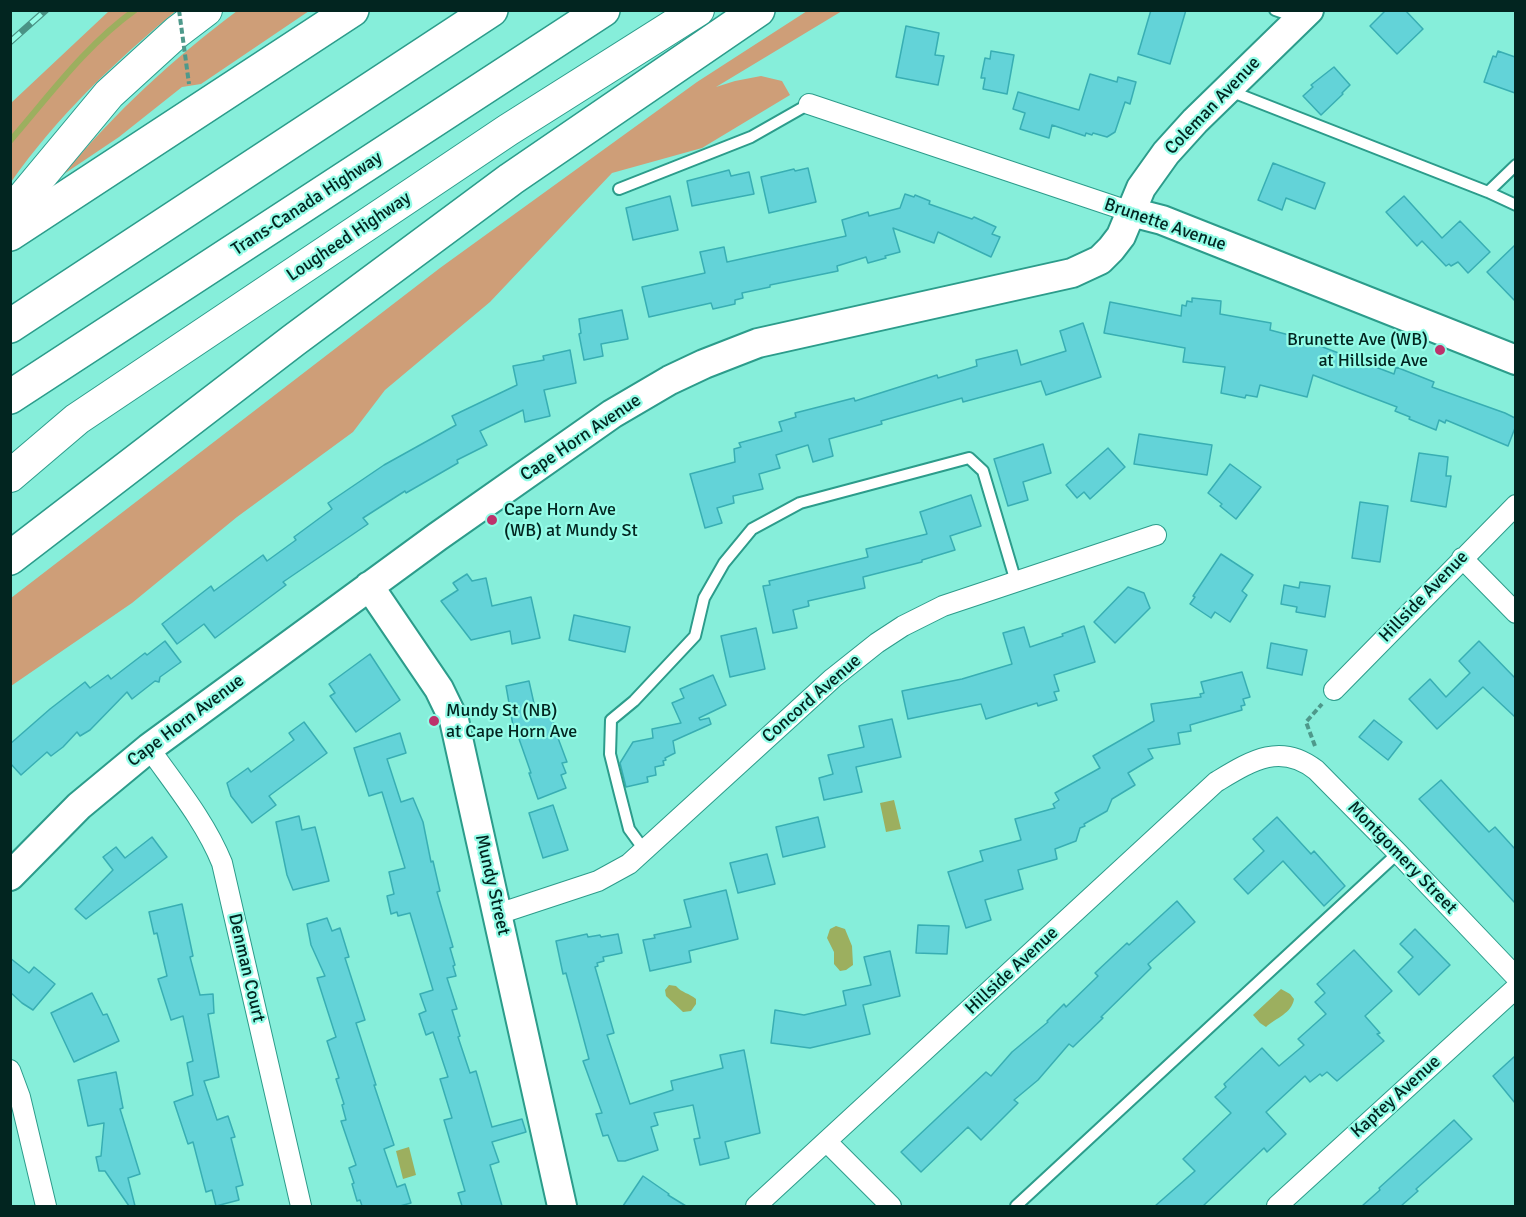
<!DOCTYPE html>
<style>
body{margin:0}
#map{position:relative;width:1526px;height:1217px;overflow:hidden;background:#86eeda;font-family:Signika,sans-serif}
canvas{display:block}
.frame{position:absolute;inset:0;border:12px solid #022520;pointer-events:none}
</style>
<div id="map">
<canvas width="1526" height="1217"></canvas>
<div class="frame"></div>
</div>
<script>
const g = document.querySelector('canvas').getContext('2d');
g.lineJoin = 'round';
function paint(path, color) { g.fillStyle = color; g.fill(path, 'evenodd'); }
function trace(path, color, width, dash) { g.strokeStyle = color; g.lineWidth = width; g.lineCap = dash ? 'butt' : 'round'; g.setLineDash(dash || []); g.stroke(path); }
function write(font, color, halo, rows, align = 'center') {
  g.font = font + ' Signika,sans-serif'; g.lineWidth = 4.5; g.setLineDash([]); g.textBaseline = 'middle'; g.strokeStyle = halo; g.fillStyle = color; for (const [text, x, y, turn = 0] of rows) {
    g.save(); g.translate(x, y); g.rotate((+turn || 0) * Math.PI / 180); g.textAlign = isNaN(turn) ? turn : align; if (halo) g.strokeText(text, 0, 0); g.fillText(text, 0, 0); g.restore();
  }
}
paint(new Path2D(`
 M109,11h67c-62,51 -119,106 -165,171v-79z
 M237,11h72l-108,73 -19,3 -63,50 -55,37c51,-62 109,-115 173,-163z
 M807,11h35l-126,76 19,-6 26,-5 21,5 8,14 -88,53 -90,25 -122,129 -105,88 -32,42 -116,85 -105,86 -121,83v-88l429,-330 257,-186z`), '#ce9e78');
paint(new Path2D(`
 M894,800l7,29 -15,3 -6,-29z
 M836,926l9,3 7,17 1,19 -7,5 -6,1 -6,-7v-12l-7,-14 3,-9z
 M669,985l7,1c6,7 13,7 20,13v5l-5,7 -8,1 -17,-16 -1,-6z
 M1281,989l9,5 4,5c-2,14 -18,19 -28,28l-6,-4 -7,-8z
 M409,1147l7,28 -13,4 -7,-28z`), '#9caf5f');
trace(new Path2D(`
 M10,141c39,-45 76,-96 125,-131`), '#9caf5f', 6);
const building = new Path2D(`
 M1151,10h35l-16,54 -32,-10z
 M1386,10h19l18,19 -26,25 -27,-28z
 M906,26l33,7 -4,22 9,1 -6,29 -42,-8z
 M991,51l23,4 -7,39 -24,-5 2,-11h-4l4,-20 5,1z
 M1498,51l17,6v36l-31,-11 9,-26 3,1z
 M1334,67l16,18 -8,8 1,1 -22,21 -18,-19 10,-9 -2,-2z
 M1090,74l27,8 1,-5 18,5 -6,22 -5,-2 -10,30 -8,5 -14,-4 -1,2 -6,-2 -1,3 -33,-11 -3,13 -29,-9 5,-16 -12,-4 5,-17 61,18z
 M1273,163l52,20 -10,26 -29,-11 -4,12 -24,-10z
 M808,168l8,34 -47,11 -8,-36 33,-8 1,2z
 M729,170l2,6 18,-4 5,22 -62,12 -5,-25z
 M905,194l9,3 1,-2 15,6 -1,3 43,15 2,-2 22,10 -4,7 8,3 -9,20 -53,-25 -4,11 -41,-15 7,24 -15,4 1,2 -18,5 -2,-6 -29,9 1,5 -68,14v2l-28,6 1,5 -8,2v4l-22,5 -2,-6 -62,14 -7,-30 63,-14 -5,-21 24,-5 3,15 119,-26 -4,-16 26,-8 1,4 31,-8z
 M670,196l8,34 -45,10 -7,-32z
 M1404,196l38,42 18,-17 30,31 -22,21 -10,-11 -7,4 -2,-2 -3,2 -24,-25 -5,5 -31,-34z
 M1515,245v56l-28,-29z
 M1192,298l29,3 -1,13 51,9 -1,7 42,11v2l82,31 2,-7 38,15 -2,5 73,26 10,5v10l-7,18 -62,-26 -1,3 -6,-3 -3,10 -27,-11 1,-2 -15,-6 2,-4 -84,-32 -6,22 -47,-12 -3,12 -11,-2 -1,3 -24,-5 4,-26 -42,-5 2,-14 -81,-15 6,-31 71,14 1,-11 4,1 1,-5 5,1z
 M622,310l6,29 -27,5 2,12 -19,4 -5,-26 2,-1 -2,-14z
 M1083,323l18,54 -55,18 -5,-14 -78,21 -1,-4 -81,23 1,3 -53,15 4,17 -20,6 -5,-17 -32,10 4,13 -21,6 4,15 -30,7 1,7 -17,5 5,15 -17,5 -15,-54 45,-12 -1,-13 7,-2 -2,-4 43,-12 -3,-9 17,-5 -1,-4 59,-15 1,3 82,-26 1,3 39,-12 -1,-6 41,-10 4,15 45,-14 -6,-20z
 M570,350l6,33 -32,7 6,26 -25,6 -2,-12 -43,21 7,14 -30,15 1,3 -52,30 -1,-2 -42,27 5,6 -85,58 3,3 -71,53 -11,-14 -27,20 -15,-20 49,-38 3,5 49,-36 4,6 29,-21 -2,-3 38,-28 -4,-6 56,-38 72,-40 -4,-9 65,-31 -4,-19 31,-6 -1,-4z
 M1139,434l73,11 -5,30 -73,-11z
 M1043,444l8,29 -28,9 5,18 -20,6 -14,-47z
 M1108,448l17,19 -35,32 -6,-7 -7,6 -11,-13z
 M1419,453l29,4 -2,19h5l-5,31 -35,-6z
 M1230,464l31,23 -25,32 -16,-13 2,-2 -14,-11z
 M971,495l10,31 -31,10 5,14 -33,10v2l-59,15 2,11 -57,13 1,5 -16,4 4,18 -24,5 -10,-47 7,-1 -1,-4 99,-24 -2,-8 61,-15 -7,-22z
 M1360,502l28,4 -8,56 -28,-4z
 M1221,554l32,21 -11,16 5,4 -17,27 -15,-10 -4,6 -21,-14 5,-7 -2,-1z
 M467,574l5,7 14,-3 6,28 39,-9 9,41 -28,6 -2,-13 -39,9 -30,-39 17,-11 -5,-7z
 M1300,582l30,4 -5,31 -29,-5 1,-5 -16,-3 3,-19 15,3z
 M1128,587l16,6 6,15 -35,35 -21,-21z
 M574,615l56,12 -5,25 -56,-12z
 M1084,626l11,36 -41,13 5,16 -5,1 3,8 -19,6 -1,-3 -51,16 -5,-15 -73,15 -6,-28 60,-12 50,-15 -9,-31 21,-6 6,20 33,-11 -1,-2z
 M756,628l9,41 -35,8 -9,-41z
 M165,641l16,21 -21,15 -1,5 -4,-1 -23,18 -5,-7 -37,38 -10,6 -3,-4 -14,15 -12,9 -4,-4 -26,23 -11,-12v-19l40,-35 35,-27 5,6 18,-13 3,4 34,-26 2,2z
 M1479,641l36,37v39l-32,-30 -46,42 -28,-30 21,-20 16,18 24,-24 -11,-12z
 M1271,643l36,7 -5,25 -35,-7z
 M370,654l30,46 -44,32 -26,-36 5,-3 -6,-9z
 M1242,672l8,25 -7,2 2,6 -4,1 1,4 -52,15 1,6 -13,2 2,11 -32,5 5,9 -25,15 7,12 -23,14 -5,12 -23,13 1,2 -5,2 -4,13 -21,8 2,10 -39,11 5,19 -38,11 6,20 -25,8 -18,-56 35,-11 -3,-10 41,-11 -6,-21 40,-11 -2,-4 6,-4 -4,-7 45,-25 -7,-12 61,-35 -3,-17 50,-7 -1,-3 4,-1 -3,-11z
 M713,675l13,30 -27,13 1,2 9,-2 2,6 -38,17 2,12 -10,5 1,2 -3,1 1,4 -9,2 1,8 -9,2 1,5 -22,5 -6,-24 13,-21 20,-4 -1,-9 29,-6 -9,-20 12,-5 -4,-9z
 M529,681l6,27 15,-3 5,25 12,32 -5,1 4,10 -5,2 5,13 -28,11 -9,-26h2l-13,-37 -3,1 -9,-51z
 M892,719l9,38 -45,10 6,25 -38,8 -5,-22 14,-4 -5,-19 36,-8 -5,-21z
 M1374,720l28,22 -14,18 -29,-23z
 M304,722l23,31 -58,43 7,9 -24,18 -21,-27 -4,-13 21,-15 3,4 43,-32 -5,-7z
 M400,733l6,20 -19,6 14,43 12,-4 10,24 8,40 2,-1 7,30 -3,1 16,55 -3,1 5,17 -2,1 3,10 -9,2 10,31 -5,1 8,26 -2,1 12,36 6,-2 16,56 30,-8 4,13 -34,10 7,20 -9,3 12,41h-40l-4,-13 7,-2 -21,-71 8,-2 -12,-39 8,-2 -15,-45 -7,3 -7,-21 7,-3 -6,-17 13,-4 -23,-77 -12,3 -1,-4 -6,2 -4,-18 7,-2 -5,-22 16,-4 -23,-76 -13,4 -15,-48z
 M1441,780l48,52 6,-5 20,22v54l-96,-104z
 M553,805l15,45 -25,8 -14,-45z
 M299,816l3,14 13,-3 14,54 -36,9 -6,-15 -11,-53z
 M818,817l7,30 -42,10 -7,-30z
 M1277,817l34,37 3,-3 31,35 -21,20 -41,-45 -35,33 -14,-15 30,-28 -11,-12z
 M152,837l15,20 -81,62 -11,-10 38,-39 -10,-13 13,-10 9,11z
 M767,854l8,30 -37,9 -8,-30z
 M726,890l12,49 -49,12 2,11 -41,9 -7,-31 12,-2 -1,-3 37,-8 -7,-27z
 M1177,901l18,21 -47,42 3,4 -50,49 2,1 -30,29 -4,-3 -31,36 -24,20 4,3 -37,37 -13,-13 -47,45 -20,-20 85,-80 5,4 21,-24 36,-30 -1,-1 17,-17 2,3 32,-31 -3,-3 32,-30 2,2z
 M182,904l11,52 -3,1 10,38 13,-1 1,19 -6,1 11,63 -15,4 13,39 11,-4 7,21 -4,1 12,47 -7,2 3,13 -23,6 -4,-16 -6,2 -13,-50 -5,2 -14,-42 19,-7 -6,-32 6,-2 -10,-45 -12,4 -13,-41 9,-3 -10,-43 -3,1 -5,-22z
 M327,918l5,13 8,-3 9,29 -4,1 20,62 -9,3 20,62h-2l20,60 -10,4 13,38 8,-3 6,19 -11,3h-38l-2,-6 -3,1 -5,-17 2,-1 -5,-15 7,-3 -15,-44 5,-1 -4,-15 2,-1 -8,-25 3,-1 -12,-37 9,-4 -19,-59 8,-2 -14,-31 -4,-21z
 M918,925l31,1 -2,28 -31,-1z
 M1415,929l35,36 -31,30 -21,-23 15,-15 -13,-13z
 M587,934l1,3 12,-2 1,2 17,-3 4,19 -19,4 1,4 -7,2 1,3 -3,1 19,66 -7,2 23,69 43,-14 -2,-9 52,-13 -3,-13 24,-5 16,83 -35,9 4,16 -29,7 -6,-26 6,-1 -7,-33 -39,8 4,12 -7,2 7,23 -33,11h-7l-10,-26 -5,1 -7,-22 6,-1 -19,-52 6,-2 -23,-86 -3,1 -7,-33z
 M1354,950l38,41 -27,25 15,17 -3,1 7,7 -47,40 -10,-9 -5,4 -2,-2 -10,8 -5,-6 -39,36 20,22 -19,18 -3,-4 -61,58h-48l40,-35 -12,-12 48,-46 -16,-16 11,-10 -2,-3 38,-36 17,18 25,-21 -6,-6 28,-25 -11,-12 10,-9 -8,-9z
 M890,951l10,45 -37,9 7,29 -60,14 -39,-5 4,-33 29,5 42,-10 -3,-14 28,-6 -7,-28z
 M10,958l19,15 5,-6 21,17 -22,26 -11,-7 -12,-11z
 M92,993l11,22 4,-1 12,27 -45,21 -23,-49z
 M1515,1056v47l-22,-27z
 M116,1072l7,36 -3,1 20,65 -12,4 7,28h-6l-24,-35h-6l-3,-14 5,-1 3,-33 -16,3 -10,-46z
 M1454,1120l18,19 -56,50 2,2 -17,15h-39l18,-16 -1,-2z
 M643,1176l26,18 -1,1 18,11h-63z`);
paint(building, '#63d3d8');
trace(building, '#38aeb3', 1.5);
const lane = new Path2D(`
 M1275,10l23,8
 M1230,91l258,101 28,13
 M619,189l132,-52 58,-33
 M1488,192l28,-27
 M645,851l-16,-22 -9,-35 -10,-40 1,-34 23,-19 61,-65 9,-38 20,-35 28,-34 48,-26 169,-45 14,13 33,111
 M1016,1206l382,-353`);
const street = new Path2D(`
 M809,104l322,108
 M1462,558l54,55
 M1334,690l182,-185
 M149,748c26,37 56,73 73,115l79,343
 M498,914l100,-33 31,-17 204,-186 44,-35 26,-17 40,-20 213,-71
 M10,1070l10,27 26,109
 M827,1142l64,64
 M756,1206l460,-424c35,-21 64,-40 100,-12l82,83 118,124
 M1277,1206l239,-218`);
const secondary = new Path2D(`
 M1131,212l31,8 354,140
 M369,586l70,103 15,31 108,486
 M10,876l69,-70 70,-58 288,-211 175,-123 58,-34 34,-16 54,-21 314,-70 28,-13 11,-11 10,-13 20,-48 25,-35 29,-32 114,-111`);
const primary = new Path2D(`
 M10,213l99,-119 68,-62 29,-22
 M10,476l67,-57 431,-289 190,-120`);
const highway = new Path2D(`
 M10,234l342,-224
 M10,326l481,-316
 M10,397l593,-387
 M10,558l284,-218 217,-161 247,-169`);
trace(lane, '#2c9c8b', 14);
trace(street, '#2c9c8b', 22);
trace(secondary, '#2c9c8b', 32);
trace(primary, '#2c9c8b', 34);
trace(highway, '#2c9c8b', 36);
trace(new Path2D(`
 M1315,746l-9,-24 16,-18`), '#4e998b', 4, [6, 3]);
trace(lane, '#fff', 10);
trace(street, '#fff', 20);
trace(secondary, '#fff', 28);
trace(primary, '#fff', 32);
trace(highway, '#fff', 33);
const rail = new Path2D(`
 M10,42l36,-32`);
trace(rail, '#4a9285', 7);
trace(rail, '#94fce7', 4.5, [14]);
trace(new Path2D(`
 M179,10l10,74`), '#4e998b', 4, [6, 3]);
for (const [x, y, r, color] of [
 [1440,350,6,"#bd326c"],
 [492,520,6,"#bd326c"],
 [434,721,6,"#bd326c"]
]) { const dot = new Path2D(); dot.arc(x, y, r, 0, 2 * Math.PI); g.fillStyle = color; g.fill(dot); trace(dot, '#94fce7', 2); }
write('18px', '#022520', '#94fce7', [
 ["Coleman Avenue",1213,106,-46],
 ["Trans-Canada Highway",307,204,-33],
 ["Brunette Avenue",1165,225,19],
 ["Lougheed Highway",349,237,-34],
 ["Cape Horn Avenue",581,438,-34],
 ["Hillside Avenue",1424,597,-46],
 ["Concord Avenue",812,699,-41],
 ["Cape Horn Avenue",186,721,-37],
 ["Montgomery Street",1402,858,46],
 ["Mundy Street",492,885,77],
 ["Denman Court",246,968,77],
 ["Hillside Avenue",1012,971,-43],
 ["Kaptey Avenue",1396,1097,-42]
]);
write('18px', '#022520', '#94fce7', [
 ["Brunette Ave (WB)",1428,340,"right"],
 ["at Hillside Ave",1428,361,"right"],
 ["Cape Horn Ave",504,510],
 ["(WB) at Mundy St",504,531],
 ["Mundy St (NB)",446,711],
 ["at Cape Horn Ave",446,732]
], 'left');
</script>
